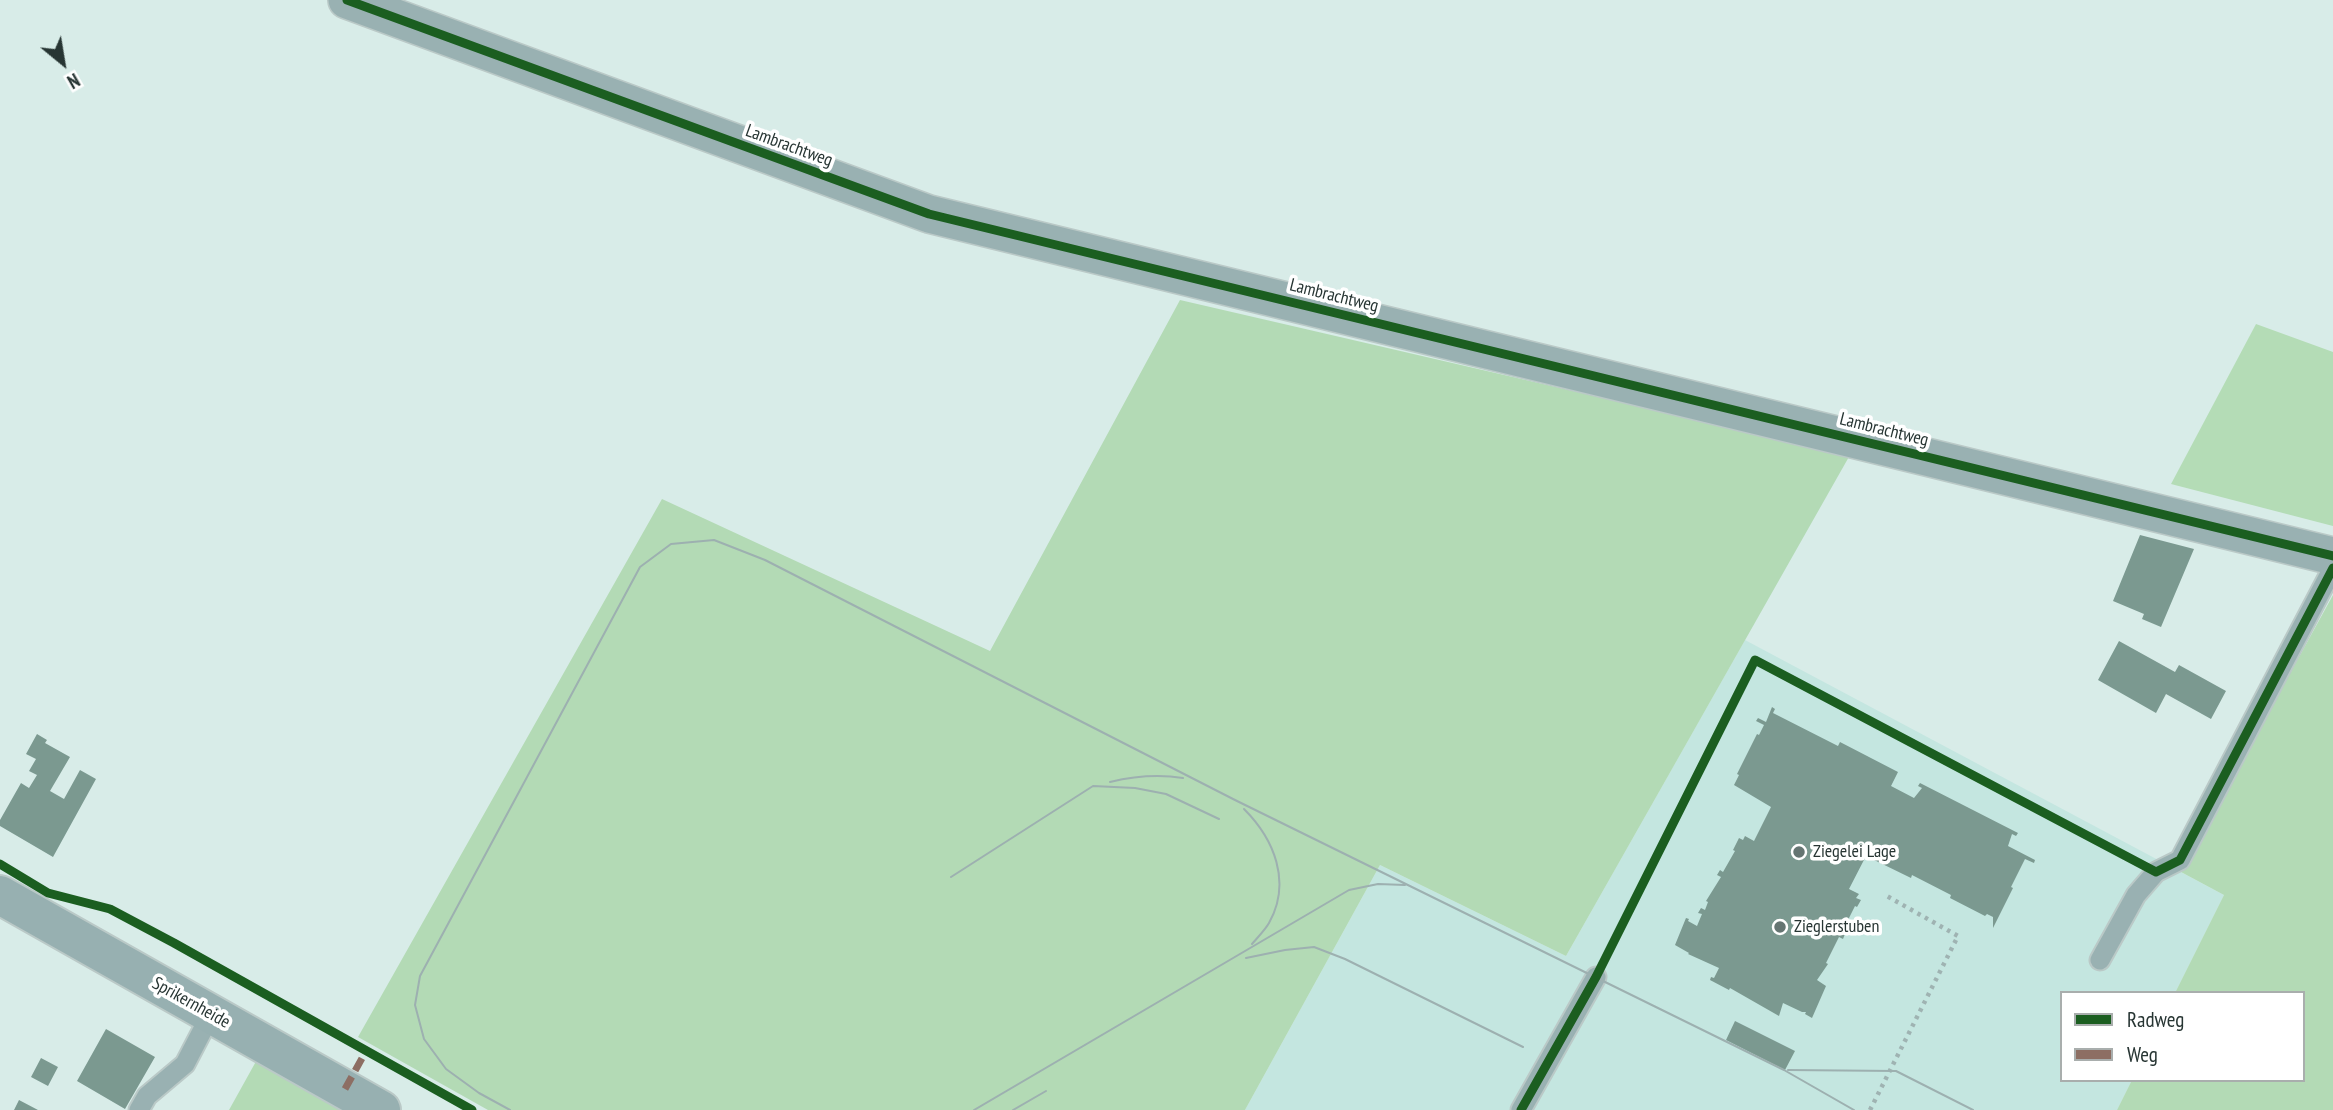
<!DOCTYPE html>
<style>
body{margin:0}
#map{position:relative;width:2333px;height:1110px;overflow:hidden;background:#d8ece8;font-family:"PT Sans Narrow",sans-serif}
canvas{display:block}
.legend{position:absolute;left:2060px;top:991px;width:245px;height:91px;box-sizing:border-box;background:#fff;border:2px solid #a9aead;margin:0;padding:9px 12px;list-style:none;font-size:21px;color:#273533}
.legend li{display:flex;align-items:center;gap:14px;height:35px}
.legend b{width:35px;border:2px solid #a9aead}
.north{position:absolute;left:28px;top:28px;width:70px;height:70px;-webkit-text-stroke:5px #fff;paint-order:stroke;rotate:150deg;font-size:19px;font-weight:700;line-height:28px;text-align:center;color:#273533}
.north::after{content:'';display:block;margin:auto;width:24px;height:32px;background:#273533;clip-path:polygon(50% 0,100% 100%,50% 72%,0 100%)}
</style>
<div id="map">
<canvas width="2333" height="1110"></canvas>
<ul class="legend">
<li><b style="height:9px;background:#1b5e20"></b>Radweg</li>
<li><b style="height:9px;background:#8d6e63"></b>Weg</li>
</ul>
<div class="north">N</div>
</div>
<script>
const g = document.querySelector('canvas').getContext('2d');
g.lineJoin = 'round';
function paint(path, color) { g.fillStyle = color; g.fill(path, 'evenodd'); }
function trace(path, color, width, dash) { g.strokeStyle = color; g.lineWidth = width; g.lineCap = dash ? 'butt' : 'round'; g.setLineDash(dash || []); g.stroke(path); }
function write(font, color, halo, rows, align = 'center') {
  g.font = font + ' "PT Sans Narrow",sans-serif'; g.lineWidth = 7; g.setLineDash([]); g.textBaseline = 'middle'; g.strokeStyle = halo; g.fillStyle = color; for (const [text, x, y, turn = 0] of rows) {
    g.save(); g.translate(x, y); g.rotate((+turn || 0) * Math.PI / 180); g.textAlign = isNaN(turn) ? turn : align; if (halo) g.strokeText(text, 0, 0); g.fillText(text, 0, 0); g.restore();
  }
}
paint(new Path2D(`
 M1745,640l479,255 -49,98h-113v87h70l-15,30h-872l135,-245 186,91z`), '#c4e6e0');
paint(new Path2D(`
 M1180,300l670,155 -284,501 -186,-91 -135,245h-757l-130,-73 304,-538 328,152z
 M2333,595v515h-216l15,-30h171v-87h-128l49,-98 -43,-23z
 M259,1056l94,54h-124z`), '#b3dab5');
paint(new Path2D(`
 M2256,324l77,28v174l-162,-42z`), '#b4dcb6');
paint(new Path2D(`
 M2140,535l54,14 -33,78 -19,-8 2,-5 -31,-13z
 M2119,641l56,31 4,-7 47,26 -15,28 -45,-25 -10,19 -58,-33z
 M1772,707l3,2 -2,4 65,33 2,-4 58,30 -7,14 23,12 8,-10 -4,-2 2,-3 98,50 -2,3 -4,-2 -4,12 27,14 -1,3 -9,-4 -14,28 2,1 -20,40v-11l-6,-3 -2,2 -35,-18 1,-3 -39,-20 -1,3 -45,-22 -17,33 10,5 -3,4 5,2 -4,7 -2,-1 -13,26 3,2 -2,5 -4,-2 -13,26 2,1 -11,16 9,6 -14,32 -7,-4 1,-2h-4l-19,-9 -4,13 -49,-28 -1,2 -19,-10 1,-3 3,1 5,-10 -31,-14 1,-1 -14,-8 11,-27 3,1 -1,2 9,5 5,-12 -4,-1 3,-5 4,2 3,-8 -2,-1 15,-24 -4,-2 3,-5 3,2 12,-21 -2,-1 6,-12 4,2 2,-4 9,5 17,-34 -37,-22 5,-10 -2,-1 20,-40 2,1 5,-10 -8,-4 2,-3 8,4z
 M37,734l10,6 -2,3 25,14 -20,34 14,8 16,-29 16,9 -43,78 -53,-31v-6l21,-37 8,5 8,-13 -8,-4 7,-12 -10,-5z
 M1735,1021l60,30 -10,19 -59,-30z
 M106,1029l49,28 -30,52 -48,-28z
 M41,1058l17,9 -10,19 -17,-9z
 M19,1100l19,10h-24z`), '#7b9990');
const lane = new Path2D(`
 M2100,960l36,-65 20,-23 24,-12 153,-292
 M139,1110l8,-14 38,-32 26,-50
 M1521,1110l75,-133`);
const street = new Path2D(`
 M347,0l582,214 1404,342`);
const secondary = new Path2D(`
 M0,895l381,215`);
trace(lane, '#bac9c7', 23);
trace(street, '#bac9c7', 40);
trace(secondary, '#bac9c7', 42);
trace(new Path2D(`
 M1870,1110l88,-174 -73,-41`), '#9fb3b2', 4.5, [3.5, 5]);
trace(lane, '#99b1b2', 19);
trace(street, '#99b1b2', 37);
trace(secondary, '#97b0b1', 38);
trace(new Path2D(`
 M1110,782c25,-6 47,-8 73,-4
 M1244,809c30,30 48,73 25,114 -4,7 -11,14 -17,21
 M951,877l142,-91 42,2 31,6 53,25
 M1246,958l39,-8 29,-3 31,12 178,88
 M1788,1070l108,1 77,39
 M510,1110l-31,-17 -33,-24 -22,-30 -9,-34 5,-29 220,-409 31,-23 43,-4 51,20 470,240 549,270 70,40
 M974,1110l375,-220 29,-6 27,1
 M1013,1110l33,-19`), '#9db0b0', 2);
trace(new Path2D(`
 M345,1089l21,-38`), '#8d6e63', 7, [14, 7]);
trace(new Path2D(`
 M347,0l582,214 1404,342
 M0,864l48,29 62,16 64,34 298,167
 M1521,1110l75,-133 159,-317 401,212 24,-12 153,-292`), '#1b5e20', 9);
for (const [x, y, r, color] of [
 [1799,852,7,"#657572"],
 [1780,927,7,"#657572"]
]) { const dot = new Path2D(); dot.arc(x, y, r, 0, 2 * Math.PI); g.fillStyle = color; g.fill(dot); trace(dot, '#fff', 2.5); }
write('18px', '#273533', '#fff', [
 ["Lambrachtweg",789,146,20],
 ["Lambrachtweg",1334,296,14],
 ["Lambrachtweg",1884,430,14],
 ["Sprikernheide",191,1003,29]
]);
write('18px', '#273533', '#fff', [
 ["Ziegelei Lage",1813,852],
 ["Zieglerstuben",1794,927]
], 'left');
</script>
